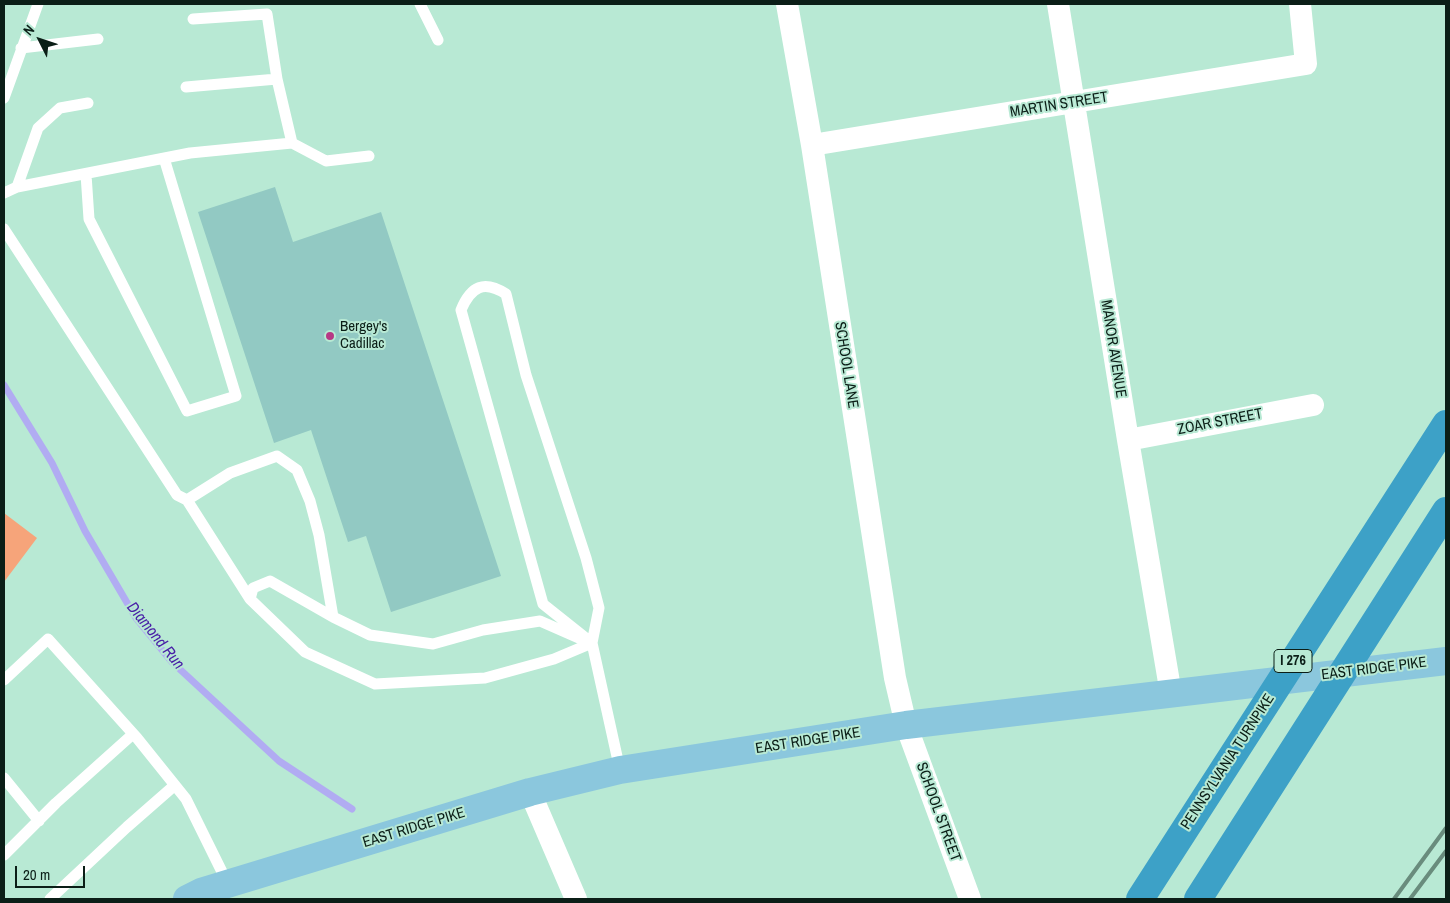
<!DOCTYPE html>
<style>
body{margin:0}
#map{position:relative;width:1450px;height:903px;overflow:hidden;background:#b8e9d4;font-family:"Archivo Narrow",sans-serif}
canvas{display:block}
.frame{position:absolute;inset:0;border:5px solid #0b1e17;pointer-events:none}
.north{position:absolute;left:15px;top:15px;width:50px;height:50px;-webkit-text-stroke:4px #b8e9d4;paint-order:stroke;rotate:311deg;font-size:14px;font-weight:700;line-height:20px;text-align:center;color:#0b1e17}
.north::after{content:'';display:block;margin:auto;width:18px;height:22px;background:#0b1e17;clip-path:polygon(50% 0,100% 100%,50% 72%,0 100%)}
.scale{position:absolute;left:15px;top:866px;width:70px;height:22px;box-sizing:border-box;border:2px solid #0b1e17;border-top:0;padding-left:6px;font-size:15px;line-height:18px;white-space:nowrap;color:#0b1e17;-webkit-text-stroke:4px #b8e9d4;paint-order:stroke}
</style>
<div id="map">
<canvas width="1450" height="903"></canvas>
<div class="frame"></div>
<div class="north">N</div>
<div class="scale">20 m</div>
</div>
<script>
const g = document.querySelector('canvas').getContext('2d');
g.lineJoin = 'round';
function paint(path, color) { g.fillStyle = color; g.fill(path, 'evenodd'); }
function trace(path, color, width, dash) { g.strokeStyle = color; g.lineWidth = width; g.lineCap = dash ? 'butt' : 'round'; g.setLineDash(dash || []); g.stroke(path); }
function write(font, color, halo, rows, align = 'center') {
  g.font = font + ' "Archivo Narrow",sans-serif'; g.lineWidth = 4; g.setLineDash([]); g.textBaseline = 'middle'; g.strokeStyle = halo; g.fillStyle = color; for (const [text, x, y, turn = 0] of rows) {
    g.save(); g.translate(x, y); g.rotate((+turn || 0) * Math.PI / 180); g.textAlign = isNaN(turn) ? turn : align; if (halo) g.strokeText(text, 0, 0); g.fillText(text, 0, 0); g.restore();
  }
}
paint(new Path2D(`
 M4,513l33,25 -33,44z`), '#f6a47a');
trace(new Path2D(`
 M4,385l48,78 33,68 51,87 36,44 107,99 73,48`), '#b1acf2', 7);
paint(new Path2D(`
 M275,187l18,55 88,-30 120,364 -110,36 -25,-76 -18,6 -37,-112 -37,13 -76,-231z`), '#92c9c3');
trace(new Path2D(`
 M420,4l18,36
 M193,19l74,-5 10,65
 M21,48l77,-9
 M186,87l91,-8 15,64
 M4,98l34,-94
 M86,174l3,45 98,192 49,-15 -72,-238
 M17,187l21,-59 22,-20 28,-5
 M4,193l13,-6 173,-34 102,-10 34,18 43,-5
 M4,229l173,266 10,5 63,99
 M187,500l43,-27 47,-17 20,14 13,31 9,34 14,82 37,18 63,9 50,-14 57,-9 41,18
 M333,617l-63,-36 -17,7 -3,11 55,53 70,32 110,-6 69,-19 38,-16
 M592,643l-49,-39 -82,-294c10,-24 23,-30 45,-16l20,81 60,183 13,50 -7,35 28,127
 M4,680l44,-41 89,99 49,61 42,85
 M4,778l35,43
 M4,855l52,-52 77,-69
 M50,899l77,-72 48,-42`), '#fff', 11);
trace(new Path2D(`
 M787,4l25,141 83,533 11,47 64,174
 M1058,4l70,436 43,254
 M812,145l494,-81 -6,-60
 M1128,440l185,-35
 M530,792l46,107`), '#fff', 22);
trace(new Path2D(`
 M187,899l14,-7 329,-100 90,-22 286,-45 540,-64`), '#8bc7dd', 28);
trace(new Path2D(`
 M1140,899l306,-475
 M1198,899l248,-388`), '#3da1c7', 28);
trace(new Path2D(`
 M1394,899l52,-71
 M1410,899l36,-48`), '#698c7d', 4);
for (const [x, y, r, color] of [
 [330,336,5,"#b73885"]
]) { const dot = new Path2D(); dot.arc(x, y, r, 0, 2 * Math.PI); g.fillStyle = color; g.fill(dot); trace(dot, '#b8e9d4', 2); }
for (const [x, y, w] of [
 [1293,661,38]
]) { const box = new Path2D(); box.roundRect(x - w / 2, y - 11.5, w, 23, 4); g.fillStyle = '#b8e9d4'; g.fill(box); trace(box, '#0b1e17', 1); }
write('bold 14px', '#0b1e17', null, [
 ["I 276",1293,661]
]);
write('15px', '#0b1e17', '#b8e9d4', [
 ["MARTIN STREET",1059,105,-9],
 ["MANOR AVENUE",1113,349,81],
 ["SCHOOL LANE",846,365,81],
 ["ZOAR STREET",1220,422,-11],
 ["EAST RIDGE PIKE",1374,669,-7],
 ["EAST RIDGE PIKE",808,741,-9],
 ["PENNSYLVANIA TURNPIKE",1228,762,-57],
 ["SCHOOL STREET",938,812,70],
 ["EAST RIDGE PIKE",414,828,-17]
]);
write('15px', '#0b1e17', '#b8e9d4', [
 ["Bergey's",340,327],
 ["Cadillac",340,344]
], 'left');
write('italic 16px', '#4920a7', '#b8e9d4', [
 ["Diamond Run",155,636,51]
]);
</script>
